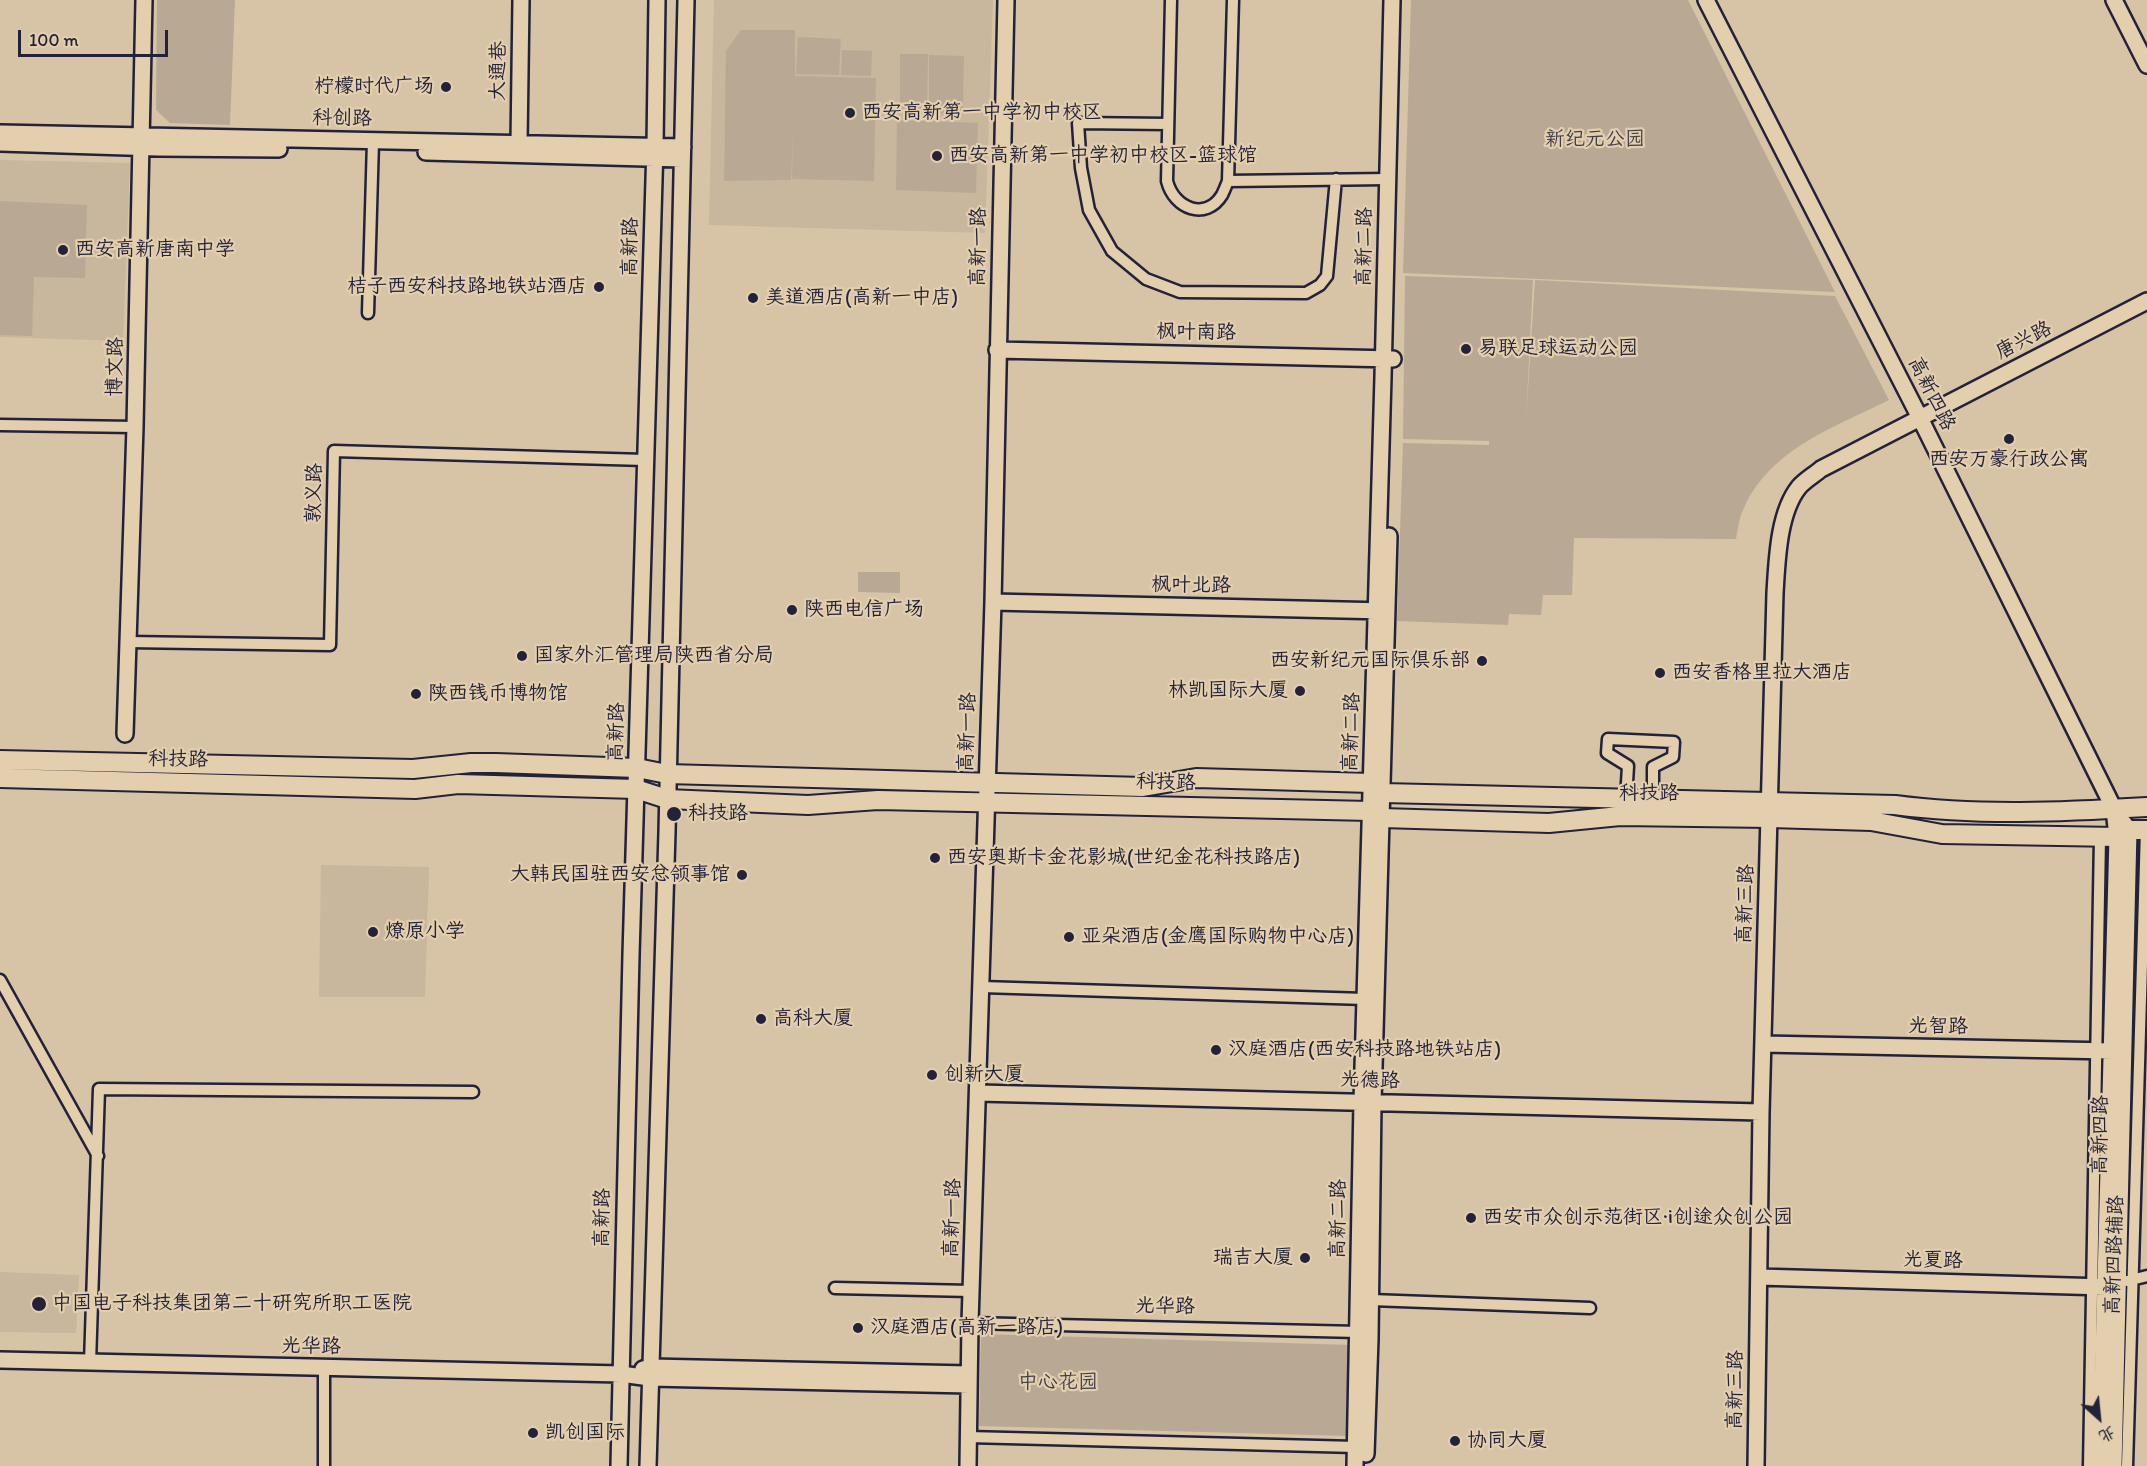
<!DOCTYPE html>
<meta charset="utf-8">
<style>
body{margin:0}
#map{position:relative;width:2147px;height:1466px;overflow:hidden;background:#d7c4a6;font-family:Itim,"LXGW WenKai TC",sans-serif}
canvas{display:block}
.north{position:absolute;left:2069px;top:1388px;width:60px;height:60px;-webkit-text-stroke:4px #e3cead;paint-order:stroke;rotate:153deg;font-size:16px;font-weight:700;line-height:24px;text-align:center;color:#22223b}
.north::after{content:'';display:block;margin:auto;width:21px;height:27px;background:#22223b;clip-path:polygon(50% 0,100% 100%,50% 72%,0 100%)}
.scale{position:absolute;left:18px;top:30px;width:150px;height:27px;box-sizing:border-box;border:3px solid #22223b;border-top:0;padding-left:8px;font-size:18px;line-height:21px;white-space:nowrap;color:#22223b;-webkit-text-stroke:4px #e3cead;paint-order:stroke}
</style>
<div id="map">
<canvas width="2147" height="1466"></canvas>
<div class="north">北</div>
<div class="scale">100 m</div>
</div>
<script>
const g = document.querySelector('canvas').getContext('2d');
g.lineJoin = 'round';
function paint(path, color) { g.fillStyle = color; g.fill(path, 'evenodd'); }
function trace(path, color, width, dash) { g.strokeStyle = color; g.lineWidth = width; g.lineCap = dash ? 'butt' : 'round'; g.setLineDash(dash || []); g.stroke(path); }
function write(font, color, halo, rows, align = 'center') {
  g.font = font + ' Itim,"LXGW WenKai TC",sans-serif'; g.lineWidth = 4.5; g.setLineDash([]); g.textBaseline = 'middle'; g.strokeStyle = halo; g.fillStyle = color; for (const [text, x, y, turn = 0] of rows) {
    g.save(); g.translate(x, y); g.rotate((+turn || 0) * Math.PI / 180); g.textAlign = isNaN(turn) ? turn : align; if (halo) g.strokeText(text, 0, 0); g.fillText(text, 0, 0); g.restore();
  }
}
paint(new Path2D(`
 M714,0h279l-8,233 -276,-8z
 M0,160l130,3 -7,178 -123,-4z
 M321,865l108,2 -4,130h-106z
 M0,1272l79,3 -3,58 -76,-1z`), '#c8b69d');
paint(new Path2D(`
 M157,0h78l-5,125 -60,-2 -14,-13z
 M1411,0h277l147,292 -432,-19z
 M741,30h54v46l81,2 -2,103 -82,-2 1,-48 -2,49 -67,1 2,-130z
 M798,37l43,2 -2,36 -43,-1z
 M842,50l30,1 -1,25 -30,-1z
 M900,54h28l-1,60 -27,-1z
 M929,55l35,1 -1,58 -34,-1z
 M897,120l81,3 -2,70 -80,-3z
 M0,201l87,4 -2,73 -51,-1 -2,59 -32,-1z
 M1405,276l128,4 -7,140 9,-140 300,16 54,104c-54,27 -119,49 -145,108 -5,9 -6,21 -8,31l-162,-1 -2,57h-29l-2,20 -32,-1 -1,11 -111,-4 6,-178 86,2v-4l-86,-2z
 M858,572h42v21l-42,-1z
 M981,1334l371,11 -3,91 -370,-10z`), '#b9a994');
const street = new Path2D(`
 M1171,0l-4,181c7,28 39,40 55,14 2,-4 4,-9 6,-14l5,-181
 M1168,124l-90,-1 3,45 8,42 23,41 34,28 34,13 126,1 14,-8 7,-9 9,-97
 M1228,181l159,-2
 M368,313l5,-172
 M0,425l135,2
 M128,642l202,3 4,-194 311,9
 M1626,799l2,-33 -21,-13 1,-14 66,3 -1,15 -20,10v33
 M0,980l98,176
 M982,987l383,12
 M2127,1281l20,-5
 M835,1288l136,3
 M1371,1300l219,8
 M970,1323l389,9
 M90,1363l9,-274 374,3
 M968,1437l388,10
 M324,1466v-98
 M2089,1466l11,-629
 M2127,1466l19,-636`);
const secondary = new Path2D(`
 M1706,0l214,418 194,391 3,28 -17,629
 M2114,0l33,65
 M0,133l683,14
 M0,143l158,5 121,1
 M519,143l2,-143
 M426,152l256,7
 M997,350l396,9
 M993,602l393,9
 M125,734l10,-307 9,-427
 M1763,1044l349,7
 M978,1093l783,19
 M1759,1277l346,10
 M0,1360l621,14 29,4 319,7
 M643,1369l8,-2 318,7
 M1366,1454l4,-115 3,-236 16,-567
 M619,1466l12,-511 24,-809 2,-146
 M648,1466l19,-634 19,-832
 M968,1466l2,-143 23,-721 13,-602
 M1355,1466l7,-364 21,-725 9,-377
 M1756,1466l5,-354 14,-519c2,-31 3,-80 24,-106 6,-7 15,-12 22,-18l326,-168
 M2114,1466l15,-636 -5,-7`);
const primary = new Path2D(`
 M0,760l413,9 58,-6h25l141,5 30,6 476,13 53,-9 175,5 12,10 512,12c83,11 168,7 252,2
 M0,778l415,11 43,-5 178,5 31,10 141,6 70,-5 492,11 12,7 167,5 71,-7 150,2 101,3 71,13 175,3 12,-7h18`);
trace(street, '#22223b', 15);
trace(secondary, '#22223b', 20);
trace(primary, '#22223b', 22);
trace(street, '#e3cead', 10);
trace(secondary, '#e3cead', 15);
trace(primary, '#e3cead', 18);
for (const [x, y, r, color] of [
 [446,87,6,"#22223b"],
 [850,113,6,"#22223b"],
 [937,156,6,"#22223b"],
 [63,250,6,"#22223b"],
 [599,287,6,"#22223b"],
 [753,298,6,"#22223b"],
 [1466,349,6,"#22223b"],
 [2009,439,6,"#22223b"],
 [792,610,6,"#22223b"],
 [522,656,6,"#22223b"],
 [1482,661,6,"#22223b"],
 [1660,673,6,"#22223b"],
 [1300,691,6,"#22223b"],
 [416,694,6,"#22223b"],
 [674,814,8,"#22223b"],
 [935,858,6,"#22223b"],
 [742,875,6,"#22223b"],
 [373,932,6,"#22223b"],
 [1069,937,6,"#22223b"],
 [761,1019,6,"#22223b"],
 [1216,1050,6,"#22223b"],
 [932,1075,6,"#22223b"],
 [1471,1218,6,"#22223b"],
 [1305,1258,6,"#22223b"],
 [39,1304,8,"#22223b"],
 [858,1328,6,"#22223b"],
 [533,1433,6,"#22223b"],
 [1455,1441,6,"#22223b"]
]) { const dot = new Path2D(); dot.arc(x, y, r, 0, 2 * Math.PI); g.fillStyle = color; g.fill(dot); trace(dot, '#e3cead', 2); }
write('20px', '#22223b', '#e3cead', [
 ["大通巷",499,71,-89],
 ["科创路",342,119,1],
 ["高新路",631,247,-89],
 ["高新一路",979,247,-89],
 ["高新二路",1365,247,-89],
 ["枫叶南路",1196,333,1],
 ["唐兴路",2024,341,-27],
 ["博文路",116,367,-89],
 ["高新四路",1931,394,63],
 ["敦义路",315,493,-89],
 ["枫叶北路",1191,586,1],
 ["高新路",617,732,-88],
 ["高新一路",968,732,-88],
 ["高新二路",1352,732,-88],
 ["科技路",178,760,1],
 ["科技路",1166,783,2],
 ["科技路",1649,794],
 ["高新三路",1746,904,-88],
 ["光智路",1938,1027,1],
 ["光德路",1370,1081,2],
 ["高新四路",2101,1135,-89],
 ["高新路",603,1218,-89],
 ["高新一路",953,1218,-88],
 ["高新二路",1339,1219,-89],
 ["高新四路辅路",2115,1255,-88],
 ["光夏路",1933,1261,2],
 ["光华路",1165,1307,1],
 ["光华路",311,1347,1],
 ["高新三路",1736,1390,-89]
]);
write('20px', '#22223b', '#e3cead', [
 ["柠檬时代广场",434,87,"right"],
 ["西安高新第一中学初中校区",862,113],
 ["西安高新第一中学初中校区-篮球馆",949,156],
 ["西安高新唐南中学",75,250],
 ["桔子西安科技路地铁站酒店",587,287,"right"],
 ["美道酒店(高新一中店)",765,298],
 ["易联足球运动公园",1478,349],
 ["西安万豪行政公寓",2009,460,"center"],
 ["陕西电信广场",804,610],
 ["国家外汇管理局陕西省分局",534,656],
 ["西安新纪元国际俱乐部",1470,661,"right"],
 ["西安香格里拉大酒店",1672,673],
 ["林凯国际大厦",1288,691,"right"],
 ["陕西钱币博物馆",428,694],
 ["科技路",688,814],
 ["西安奥斯卡金花影城(世纪金花科技路店)",947,858],
 ["大韩民国驻西安总领事馆",730,875,"right"],
 ["燎原小学",385,932],
 ["亚朵酒店(金鹰国际购物中心店)",1081,937],
 ["高科大厦",773,1019],
 ["汉庭酒店(西安科技路地铁站店)",1228,1050],
 ["创新大厦",944,1075],
 ["西安市众创示范街区·i创途众创公园",1483,1218],
 ["瑞吉大厦",1293,1258,"right"],
 ["中国电子科技集团第二十研究所职工医院",52,1304],
 ["汉庭酒店(高新一路店)",870,1328],
 ["凯创国际",545,1433],
 ["协同大厦",1467,1441]
], 'left');
write('20px', '#403d4d', '#e3cead', [
 ["新纪元公园",1595,140],
 ["中心花园",1058,1383]
]);
</script>
